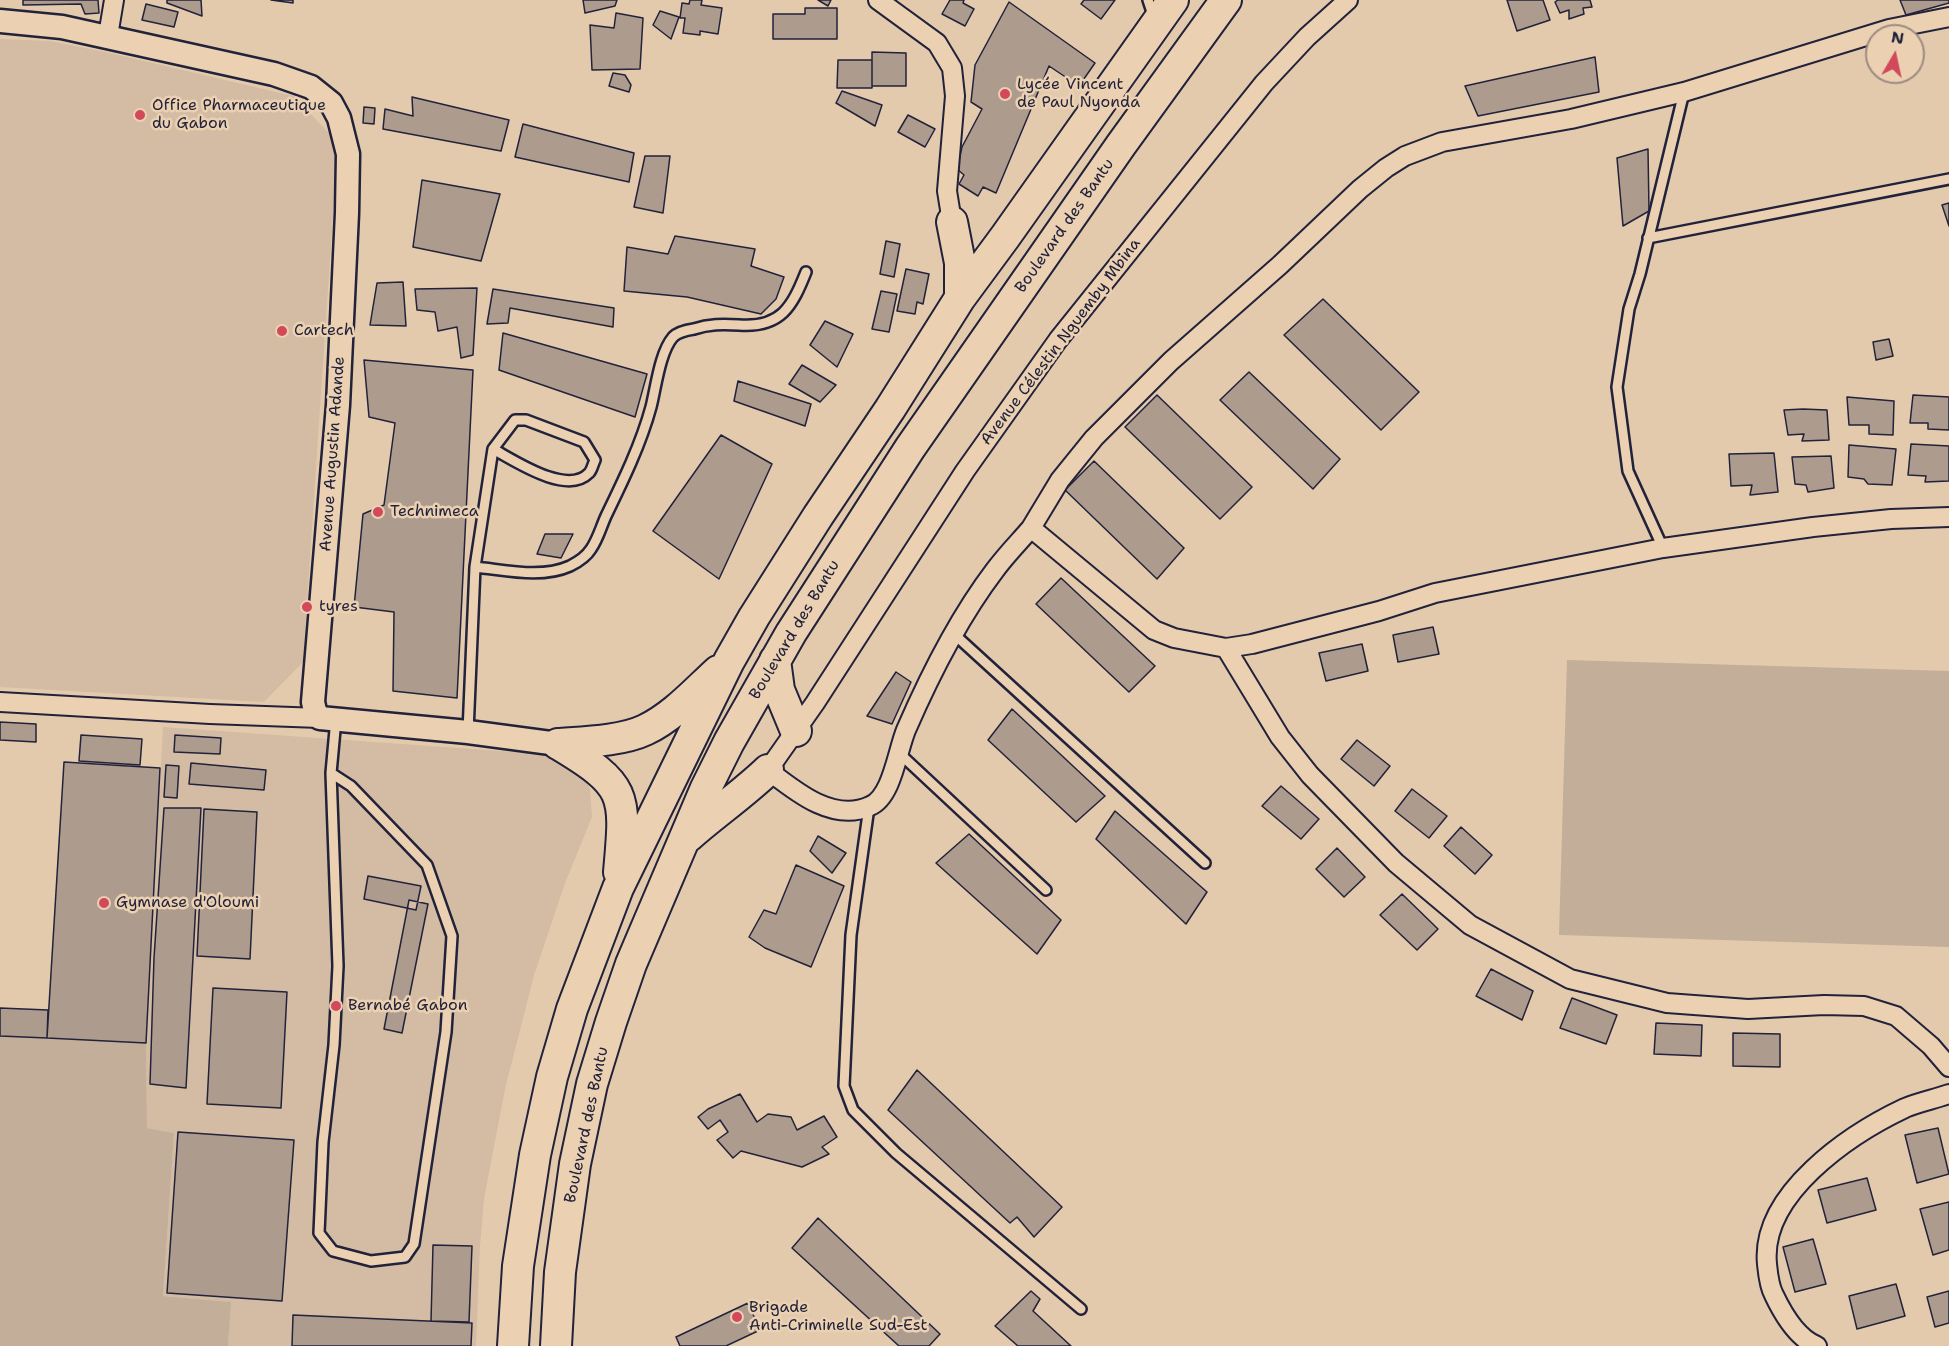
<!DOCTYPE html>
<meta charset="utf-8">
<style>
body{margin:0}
#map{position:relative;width:1949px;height:1346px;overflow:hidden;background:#e3caad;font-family:"Shantell Sans",sans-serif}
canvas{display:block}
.north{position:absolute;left:1865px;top:24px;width:60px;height:60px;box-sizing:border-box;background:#ebd1b2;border:2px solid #9b8b82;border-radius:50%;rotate:9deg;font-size:16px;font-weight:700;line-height:24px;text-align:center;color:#22223b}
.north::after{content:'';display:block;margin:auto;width:21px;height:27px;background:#d1495b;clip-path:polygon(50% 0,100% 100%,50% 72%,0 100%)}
</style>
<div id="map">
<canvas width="1949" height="1346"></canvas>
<div class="north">N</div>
</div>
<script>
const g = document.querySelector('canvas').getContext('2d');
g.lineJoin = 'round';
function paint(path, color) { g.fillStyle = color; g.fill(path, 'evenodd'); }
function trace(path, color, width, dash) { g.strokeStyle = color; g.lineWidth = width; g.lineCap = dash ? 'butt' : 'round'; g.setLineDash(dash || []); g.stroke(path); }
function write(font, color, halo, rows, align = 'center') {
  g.font = font + ' "Shantell Sans",sans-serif'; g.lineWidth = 5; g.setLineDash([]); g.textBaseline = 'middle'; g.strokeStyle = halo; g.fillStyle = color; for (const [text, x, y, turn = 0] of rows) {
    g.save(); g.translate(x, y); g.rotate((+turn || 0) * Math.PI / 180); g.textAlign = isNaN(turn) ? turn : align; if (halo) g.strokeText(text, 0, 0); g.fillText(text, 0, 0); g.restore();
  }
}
paint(new Path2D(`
 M0,39l50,2 60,12 183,43 38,39 6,20 -34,507 -39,40 -264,-15z
 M163,727l366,26 27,4 26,17 8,15 2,28 -27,66 -31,92 -29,114 -21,110 -4,47 -4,100h-248l2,-44 -67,-6 11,-163 -27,-5 -1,-85z`), '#d3bca3');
paint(new Path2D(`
 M1567,660l382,11v276l-390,-12z
 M0,1036l146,7 1,85 27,5 -11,163 68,6 -3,44h-228z`), '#c3ae9a');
const building = new Path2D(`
 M23,0h75l1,13 -14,1 -4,-10 -58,1z
 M167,0h34l1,16 -35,-13z
 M271,0h22v3z
 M583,0h34l-2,6 -30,7z
 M690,0h12l-1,5 21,3 -4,26 -18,-3v4l-17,-2 2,-15h-5l2,-15 7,1z
 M818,0h13l-3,6z
 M950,0h14l-1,3 11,6 -9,17 -23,-12z
 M1084,0h31l-14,19 -20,-15z
 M1507,0h36l7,20 -33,11z
 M1558,0h32l2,7 -9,1 1,6 -15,5v-9l-9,3 -5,-11z
 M1900,0h49v3l-43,12z
 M1009,2l86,61 -16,23 -30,-20 -53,127 -13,-6 -5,9 -19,-12 5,-9 -7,-6 5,-22 20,-38 -11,-7 4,-37z
 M146,4l32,8 -4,15 -32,-7z
 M805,8h32v31h-64v-25h32z
 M660,11l19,6 -8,22 -18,-14z
 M616,13l27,5 -3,51 -48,1 -2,-45 24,3z
 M872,52l34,1v33h-34z
 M1595,57l4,35 -121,24 -13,-30z
 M838,60h34v28h-35z
 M613,73l12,2 6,10 -2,7 -20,-6z
 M842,91l40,14 -7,21 -39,-23z
 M412,97l97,23 -8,31 -118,-22 2,-20 28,7z
 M364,107l11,1 -1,16 -11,-1z
 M908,115l27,14 -10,18 -27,-15z
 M523,124l111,29 -5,29 -114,-25z
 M1648,149l1,62 -26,15 -6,-68z
 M645,156h25l-7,57 -29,-6z
 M422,180l78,14 -19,67 -68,-14z
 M1949,203v23l-7,-21z
 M675,236l80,13 -4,17 33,11 -8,22 -15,15 -74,-17 -63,-6 3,-44 41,7z
 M886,241l14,3 -6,33 -14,-3z
 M906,269l23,5 -6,30 -6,-2 -2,12 -18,-3z
 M403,282l3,44 -36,-1 7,-42z
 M477,288l-4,67 -12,3 -4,-31 -19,4 -3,-19 -18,-2 -2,-21z
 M493,289l121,19 -1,19 -103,-19 -2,15 -21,1z
 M881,291l16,3 -8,38 -17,-3z
 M1323,299l96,93 -38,38 -97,-95z
 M825,321l28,13 -16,33 -27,-22z
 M503,333l144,41 -12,43 -136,-47z
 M1889,339l4,17 -17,4 -3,-18z
 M364,360l109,10 -16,328 -64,-7 1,-79 -40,-5 9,-93 21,-9 11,-82 -26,-6z
 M802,365l34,20 -16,17 -31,-18z
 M1249,372l91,87 -27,30 -93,-89z
 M738,381l73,23 -6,22 -71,-25z
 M1157,395l95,92 -32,32 -95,-92z
 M1913,395l36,2v33l-21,-1v-6h-18z
 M1847,397l47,4 -1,34 -24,-1v-9h-20z
 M1803,409l24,1 2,30 -27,1 2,-7 -16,1 -4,-25z
 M721,435l51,29 -53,115 -66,-48z
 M1911,444l38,2v35l-24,1 1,-6 -18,-1z
 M1849,445l47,4 -4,36 -24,-1 -4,-5 -16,-2z
 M1774,453l4,39 -28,3 2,-10 -21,1 -2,-32z
 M1831,456l3,32 -26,4 -2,-7 -11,-1 -3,-27z
 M1094,461l90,87 -27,31 -92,-89z
 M545,534h28l-12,24 -24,-4z
 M1061,578l94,88 -26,26 -93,-88z
 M1433,627l6,27 -41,8 -5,-27z
 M1362,644l6,27 -42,10 -7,-28z
 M896,672l15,10 -19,42 -25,-8z
 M1012,709l93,87 -29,26 -88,-82z
 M0,722l36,2v18l-36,-2z
 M81,735l61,4 -2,26 -61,-4z
 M175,735l46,3 -1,16 -46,-2z
 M1357,740l33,26 -16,20 -33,-27z
 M64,762l96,6 -14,275 -99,-5z
 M191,763l75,7 -2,20 -75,-6z
 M166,765l13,1 -2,32 -13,-1z
 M1281,786l38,33 -18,20 -39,-33z
 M1412,789l35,27 -18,22 -34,-27z
 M164,808h37l-15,280 -36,-4 4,-126z
 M204,809l53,3 -7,147 -53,-3z
 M1115,811l92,81 -21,32 -90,-85z
 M1461,827l31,28 -17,19 -31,-28z
 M969,834l92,86 -24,34 -101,-91z
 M818,836l28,17 -14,20 -22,-22z
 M1337,848l28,29 -21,20 -28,-28z
 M796,865l48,21 -33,81 -46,-19 -16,-11 15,-27 12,4z
 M368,876l53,10 -5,24 -52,-11z
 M1402,894l36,35 -21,21 -37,-35z
 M409,900l19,4 -26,129 -18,-4z
 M1491,969l42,22 -11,29 -46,-24z
 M213,988l74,4 -6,116 -74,-4z
 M1572,998l45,17 -11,29 -46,-16z
 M0,1008l48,2 -1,28 -47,-2z
 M1656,1023l46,2 -1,31 -47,-2z
 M1733,1033l47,1v33l-47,-1z
 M917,1070l145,137 -28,30 -17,-20 -7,6 -122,-113z
 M740,1094l17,28 11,-8 23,3 6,13 27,-14 13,21 -15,10 7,7 -27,13 -61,-16 -8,7 -16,-18 11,-8 -8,-12 -12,9 -10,-12 10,-8z
 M1938,1128l11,46 -32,9 -12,-48z
 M178,1132l116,8 -12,161 -115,-8z
 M1867,1178l9,32 -49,13 -9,-33z
 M1949,1202v48l-16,5 -13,-46z
 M818,1218l122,116 -11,12h-30l-107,-98z
 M1813,1239l13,45 -31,8 -12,-45z
 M433,1245l39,1 -3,76 -38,-1z
 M1896,1284l9,32 -48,13 -8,-33z
 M1031,1291l9,8 -7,12 38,35h-53l-23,-20z
 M1949,1291v32l-14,4 -8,-30z
 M748,1303l12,27 -34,16h-46l-4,-9z
 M293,1315l179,8 -1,23h-179z`);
paint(building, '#ad9b8d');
trace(building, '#22223b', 1.5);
const service = new Path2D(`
 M1148,0l6,18
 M1648,238l301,-59
 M1663,548l-35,-77 -11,-84 12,-78 11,-35 44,-182
 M475,567l18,-118 22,-29h11l58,22 11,18c-2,4 -3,10 -6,13 -22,23 -74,-12 -96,-24
 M954,634l251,229
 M468,732l7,-165c31,3 66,12 95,-1 8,-4 16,-9 21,-17 7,-10 10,-22 15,-33 17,-35 35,-72 45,-109 5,-20 9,-55 22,-70 5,-5 14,-7 21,-8 15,-5 28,-5 45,-4 42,3 53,-18 67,-53
 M898,752l148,138
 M331,773l20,13 76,79 25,71 -6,96 -32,212 -9,13 -34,4 -38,-10 -14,-18 4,-91 11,-97 4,-79 -7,-193 5,-54
 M869,807l-18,128 -7,151 9,24 43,43 185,156`);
const minor = new Path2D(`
 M878,0l59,43 15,25 3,28 -8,95 5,31
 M1348,0l-41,37 -43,46 -206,257 -93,131 -150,232 -47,67c27,21 65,53 102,36 22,-9 27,-54 36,-76 23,-53 54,-114 89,-160 11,-15 24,-28 36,-42l123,102 20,8 52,10 26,-4 127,-33 56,-18 228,-45 150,-21 78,-8 58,-2
 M108,36l6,-36
 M1031,528l29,-48 34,-42 77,-77 109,-96 80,-76 26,-21 19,-12 37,-14 129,-23 113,-27 205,-63 60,-12
 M1226,648l54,89 30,38 86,88 74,62 100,54 97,24 81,6 76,-4 40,1 32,10 35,30 18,21
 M0,702l210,12 110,4
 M1817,1346c-20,-8 -34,-32 -43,-51 -5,-9 -6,-21 -7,-31 -7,-70 83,-130 138,-156 14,-6 30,-9 44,-14`);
const tertiary = new Path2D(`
 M0,21l62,6 212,47 37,13 20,16 8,15 9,36 -1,59 -9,192 -25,297 2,9 5,7 148,14 90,12`);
const trunk = new Path2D(`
 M952,222l8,41v35
 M775,660l4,30 17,41
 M558,744c26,-2 64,-3 87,-14 28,-13 51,-39 73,-59
 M558,744c70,42 68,50 61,128
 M689,836c26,-23 54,-42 79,-66
 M513,1346l5,-80 17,-111 17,-78 20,-68 46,-121 111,-227 25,-44 64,-101 72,-107 70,-111 45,-61 168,-237
 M556,1346l4,-74 15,-108 17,-80 19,-62 20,-58 75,-176 23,-46 62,-109 119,-185 211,-303 105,-145`);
trace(service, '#22223b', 14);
trace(minor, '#22223b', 22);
trace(tertiary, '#22223b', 27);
trace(trunk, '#22223b', 34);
trace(service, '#ebd1b2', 9);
trace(minor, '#ebd1b2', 18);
trace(tertiary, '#ebd1b2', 22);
trace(trunk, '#ebd1b2', 30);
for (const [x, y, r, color] of [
 [1005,94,6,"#d1495b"],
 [140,115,6,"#d1495b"],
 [282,331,6,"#d1495b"],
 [378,512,6,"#d1495b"],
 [307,607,6,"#d1495b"],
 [104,903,6,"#d1495b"],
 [336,1006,6,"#d1495b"],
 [737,1317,6,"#d1495b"]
]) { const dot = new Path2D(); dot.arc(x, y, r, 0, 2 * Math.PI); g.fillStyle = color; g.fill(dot); trace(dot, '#ebd1b2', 2); }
write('16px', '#22223b', '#ebd1b2', [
 ["Lycée Vincent",1017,85],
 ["de Paul Nyonda",1017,103],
 ["Office Pharmaceutique",152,106],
 ["du Gabon",152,124],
 ["Cartech",294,331],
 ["Technimeca",390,512],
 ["tyres",319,607],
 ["Gymnase d'Oloumi",116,903],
 ["Bernabé Gabon",348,1006],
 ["Brigade",749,1308],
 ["Anti-Criminelle Sud-Est",749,1326]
], 'left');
write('16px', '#22223b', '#ebd1b2', [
 ["Boulevard des Bantu",1065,226,-55],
 ["Avenue Célestin Nguemby Mbina",1061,342,-53],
 ["Avenue Augustin Adande",333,454,-86],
 ["Boulevard des Bantu",795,630,-59],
 ["Boulevard des Bantu",587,1125,-78]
]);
</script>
